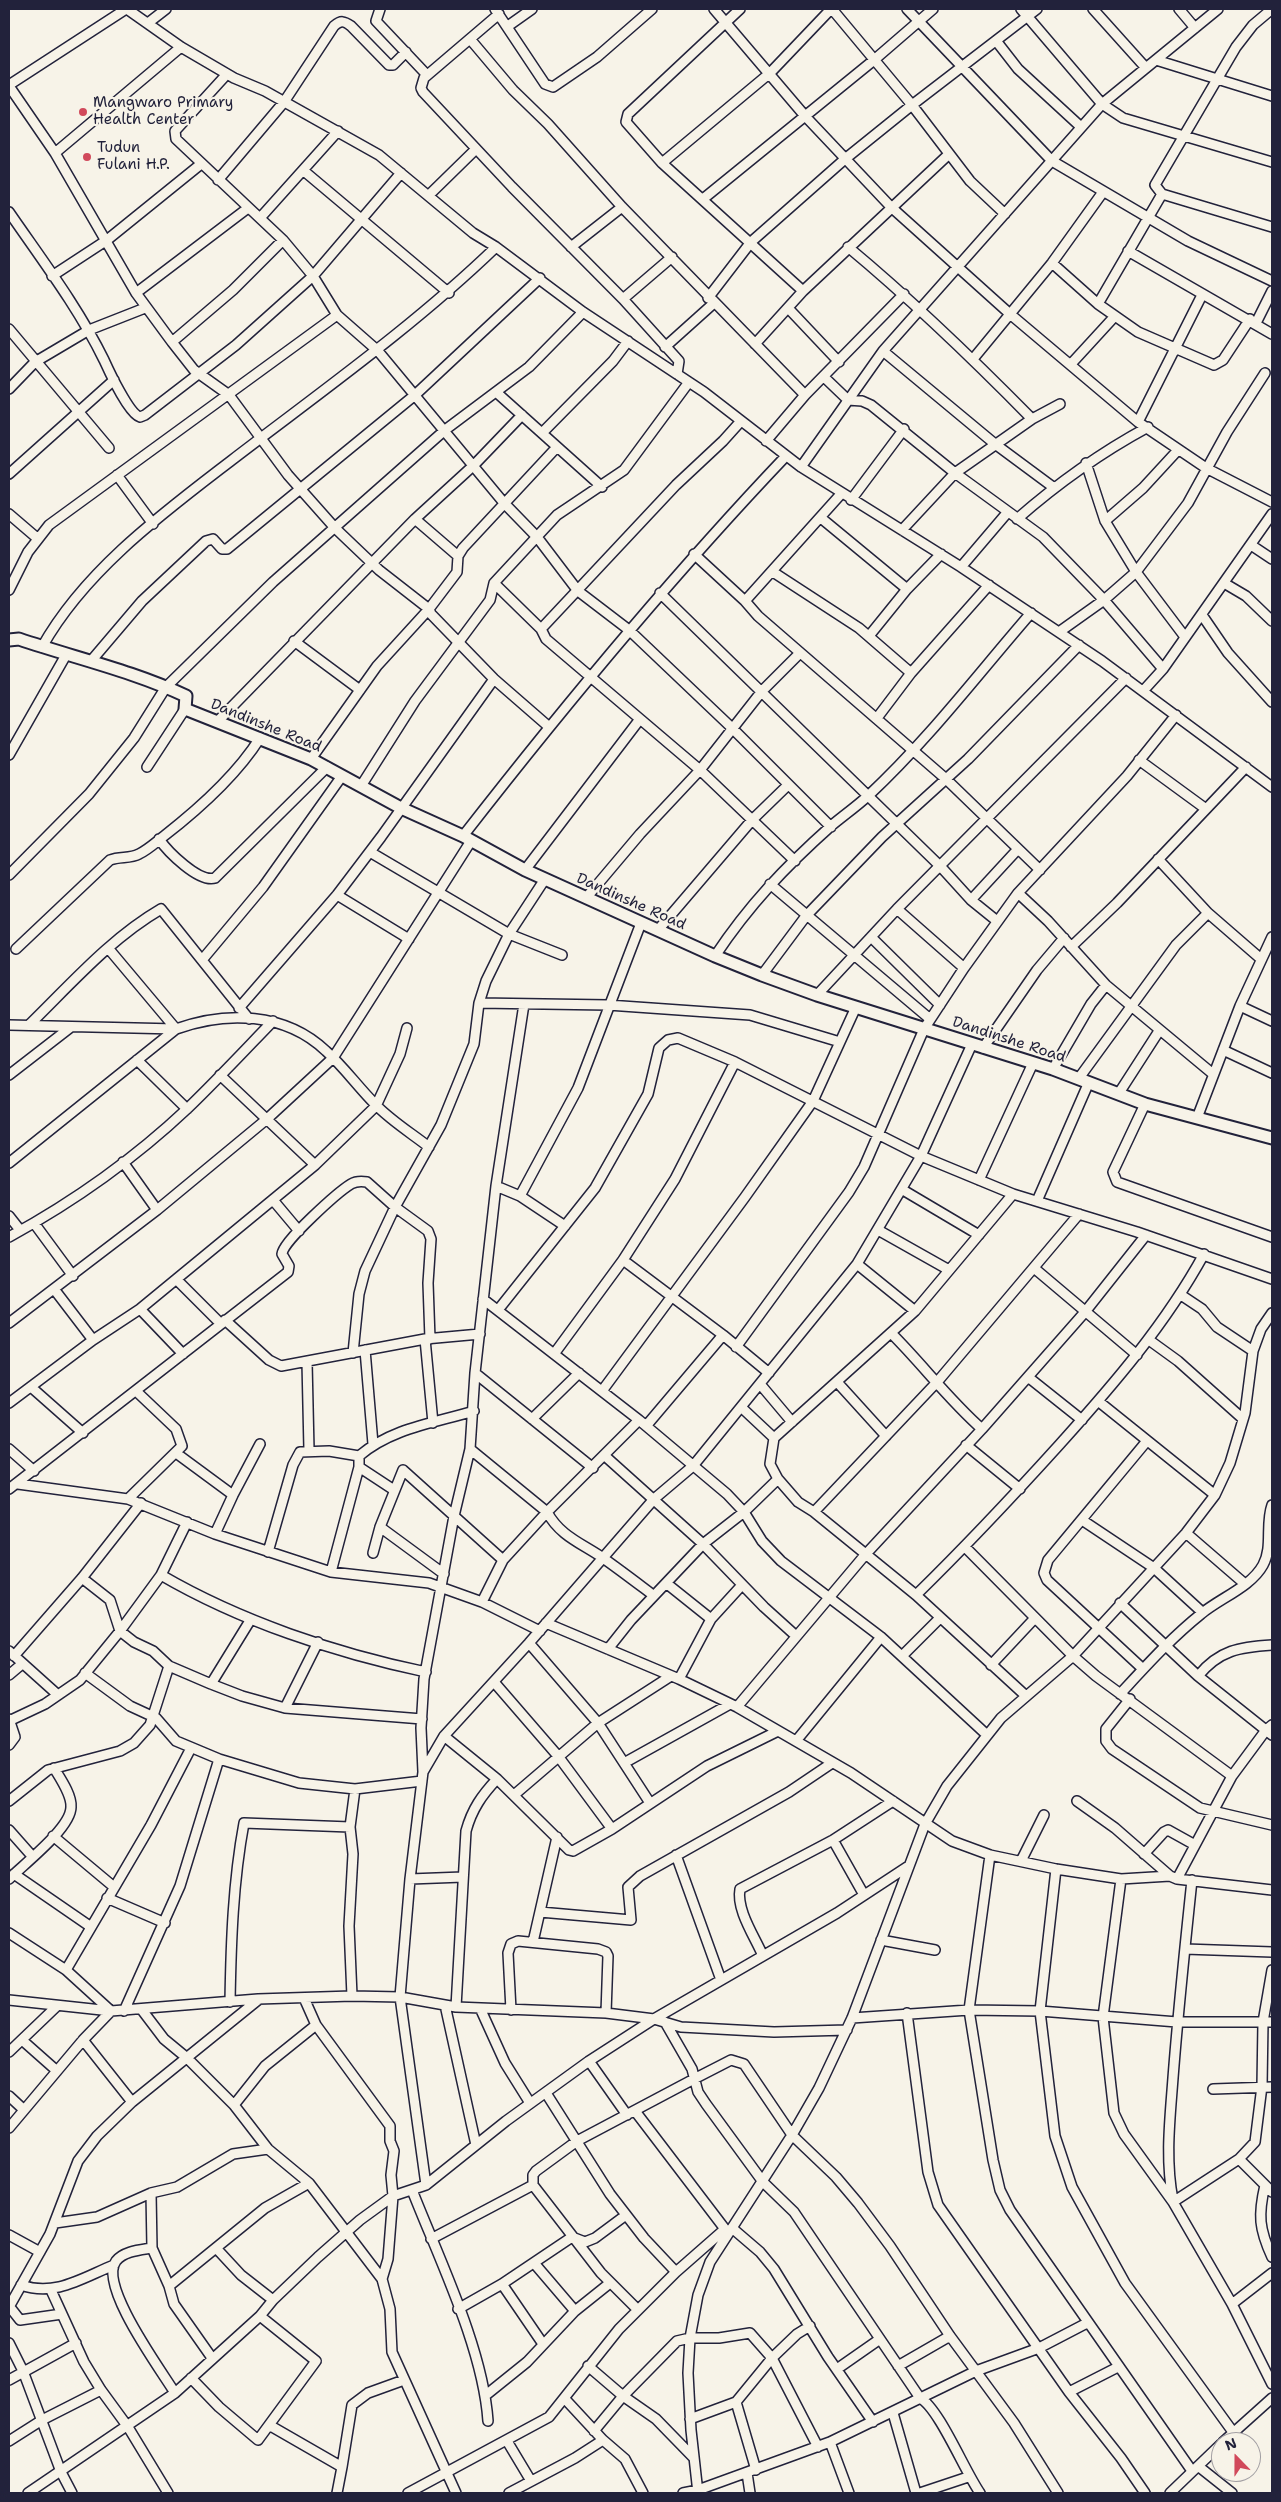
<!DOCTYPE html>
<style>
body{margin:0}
#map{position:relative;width:1281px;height:2502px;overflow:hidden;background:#f7f3e8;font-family:"Shantell Sans",sans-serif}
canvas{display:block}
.frame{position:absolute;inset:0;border:10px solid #22223b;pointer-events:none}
.north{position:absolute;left:1211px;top:2432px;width:50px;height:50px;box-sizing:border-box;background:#f7f3e8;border:1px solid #a29fa3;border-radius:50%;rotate:338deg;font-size:14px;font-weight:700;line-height:20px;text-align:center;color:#22223b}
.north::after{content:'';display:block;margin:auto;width:18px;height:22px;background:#d1495b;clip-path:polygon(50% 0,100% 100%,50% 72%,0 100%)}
</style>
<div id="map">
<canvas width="1281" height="2502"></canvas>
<div class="frame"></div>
<div class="north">N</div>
</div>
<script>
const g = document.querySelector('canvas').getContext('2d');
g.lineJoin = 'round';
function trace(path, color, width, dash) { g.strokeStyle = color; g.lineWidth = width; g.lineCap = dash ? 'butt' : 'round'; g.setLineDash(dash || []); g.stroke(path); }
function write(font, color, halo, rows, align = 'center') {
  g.font = font + ' "Shantell Sans",sans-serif'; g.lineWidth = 4.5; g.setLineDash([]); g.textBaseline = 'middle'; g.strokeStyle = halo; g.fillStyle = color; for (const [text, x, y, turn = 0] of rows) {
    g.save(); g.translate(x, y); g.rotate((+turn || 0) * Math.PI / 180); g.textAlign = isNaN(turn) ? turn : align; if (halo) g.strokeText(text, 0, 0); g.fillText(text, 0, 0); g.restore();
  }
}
const minor = new Path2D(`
 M127,9l54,38 53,31 31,13 114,64 94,78 23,14 87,65 121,80 97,75 160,100 141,94 170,126
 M380,9l-4,12 51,54
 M495,9l50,75 8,3 44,-30 55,-48
 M714,9l91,107 86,91 119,107 128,108 68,46 66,34
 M740,9l-112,105 -2,8 36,41 141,128
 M832,9l80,96 58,76 35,33
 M907,9l145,152 136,80 84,40
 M1021,9l81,95 21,14 149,44
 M1093,9l53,59
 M1179,9l16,19
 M499,14l-75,64 -3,10 2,4 89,95 111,112 56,62 -2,13
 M148,23l18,-14
 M508,26l24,-17
 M470,39l43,51 35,34 74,83 183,188
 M997,42l21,27 63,58
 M1156,60l116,36
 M227,74l-52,57 1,8 107,101 30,36 24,39 41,36 126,152 33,34 41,54 51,39 103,98 99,99
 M9,85l117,-76
 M9,86l46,67 81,140 36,49 22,28 35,25 59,80 47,53 44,42 50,39 2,5 63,65 54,47
 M55,153l126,-106
 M662,163l108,-90 61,-64
 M304,171l145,122
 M218,180l66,-78 50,-76c7,-6 10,-5 17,0l38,39h4l13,-13
 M1162,194l110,33
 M429,195l47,-46
 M703,199l171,-139 59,-51
 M9,212c33,48 69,95 95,148 5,11 25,54 36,57l5,-2 91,-70 77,-69 88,-103
 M260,218l78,-87
 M571,247l51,-40
 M848,247c65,54 125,112 184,172
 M1128,251l144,83
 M1052,263l46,41 40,28 76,33 9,-5 27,-41
 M52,276l55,-36 94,-76
 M136,293l112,-85
 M708,298l43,-56 94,-83 67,-54 125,-96
 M623,299l49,-42
 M1098,304l64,-110 -7,-9 81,-138 17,-22 19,-16
 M788,308l51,54
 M1256,323l16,-32
 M9,329l100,119
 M172,342l61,-52 50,-50
 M755,344l48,-53 145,-136
 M665,347l49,-44
 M883,351l112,93 58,43
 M973,359l79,-96 51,-71
 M1071,364l44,-48
 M824,377l24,23 14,1 9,4 84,68 88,64 61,63 59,69
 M9,389l26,-27 54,-32 56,-22
 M496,392l106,95
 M1138,422l64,-127
 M542,433l71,-72 15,-20
 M766,441l39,-46 99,-101
 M1086,463l19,58 31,51 49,65
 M801,467l82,-116 219,-247 116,-95
 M9,474l105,-94
 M117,475l36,49
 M851,500l53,-71
 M9,514l28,24
 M821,518l86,71
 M415,519l43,37
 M1017,519c41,-36 83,-66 131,-92
 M1105,521l38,-33 35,-38
 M902,530l53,-57 77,-54 28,-15
 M1251,545l21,14
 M694,554l51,47 13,15 188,163 94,91
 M961,567l46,-54
 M773,572l86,56 52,45
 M494,583l47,46 5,10 154,131 95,91
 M1224,583l22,13 26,25
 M9,590l19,-38 21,-27 288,-210
 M660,593l281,274 30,33 26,21
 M745,601l96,-107
 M1202,615l26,38 44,49
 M541,629l135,-144 47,-44 18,-20
 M1059,632l45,-32 32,-28 52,-69 39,-71 38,-59
 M869,636l38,-47 34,-35
 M294,641l66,49
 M42,647c43,-77 121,-134 190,-187 90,-69 182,-134 264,-213
 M91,661l51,-60 64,-60 7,-2 9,10h5l188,-154 125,-117
 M1143,691l20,-22 109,-155
 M877,718l34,-45 78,-88
 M218,721l197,-202 59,-54 48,-50
 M9,755l57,-100
 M311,759l66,-93 52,-57 28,-37 1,-16 5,-8 94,-101
 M1139,760l67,49
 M147,767l38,-58
 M361,786l54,-85 75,-101 4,-17 63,-68 67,-45 65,-88
 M463,836c102,-131 208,-259 323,-380
 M159,839c9,13 40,44 56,39l112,-111
 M370,852l139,82 53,21
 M1158,859l50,54 53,46
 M525,870l115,-151
 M9,875l80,-81 45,-56 32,-51 107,-105 172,-152 84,-63 54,-55
 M770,884l160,135
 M1018,893l30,28 58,64 107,89
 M337,895l72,44
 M586,898l54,-64 60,-64 62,-79 38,-38
 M971,900l47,-51
 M897,909l67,59
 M658,930l94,-110 36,-35
 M871,937l69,68
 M1071,947l46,-44 129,-136
 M108,948l68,81
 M16,949l94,-89c10,-4 20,-1 29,-6 10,-5 17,-12 25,-18 36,-28 72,-60 96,-98
 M715,956c34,-51 70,-89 116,-130 12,-10 26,-20 38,-31 59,-55 109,-121 162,-182
 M202,960l61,-73 79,-111
 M762,975l44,-59 76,-79 86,-78 111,-114
 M817,995l80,-86 229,-231
 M479,1003l129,2 142,10 90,27
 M1240,1006l32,15
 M239,1008l98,-113 44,-58 113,-158
 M9,1025l167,4
 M29,1025c42,-41 82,-87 132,-116l88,110
 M983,1048l54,-78 27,-32
 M1223,1050l49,23
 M137,1060l50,49
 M1053,1069l38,-65 15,-19
 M9,1075l62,-48
 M220,1075l95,90
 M1079,1078l97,-133 32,-32
 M1119,1093l40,-62
 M1145,1104l-32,68 4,10 155,55
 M1197,1118l43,-112 32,-69
 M123,1162l34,48
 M9,1163l167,-134c50,-18 109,-17 150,22 18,16 32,36 49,53 15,16 36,29 54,43
 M979,1180l54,-117
 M496,1186l24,10 45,30
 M903,1190l76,45
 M520,1196l58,-108 63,-165
 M273,1200l26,31
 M1037,1201l52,-119
 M9,1216l11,14
 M34,1223l39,53
 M878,1230l71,40
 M9,1237c64,-35 126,-79 179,-129 29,-28 57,-58 85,-87
 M623,1260l100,75 46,38
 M857,1264l58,47
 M1034,1268l103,87
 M177,1280l44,44
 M54,1289l39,51
 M1181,1295l21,14 15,18 36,24
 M483,1299l156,121 88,74 17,18 18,29 19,20 100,76 106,98
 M140,1309l43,45
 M498,1310l97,-122 53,-94 11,-46 9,-8 10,-2 57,24 186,94 92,38 124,38 135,47
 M225,1320l44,40 12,6 144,-27 55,-5
 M9,1323l148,-113 110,-91 66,-61 138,-217
 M892,1334c31,31 57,66 90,95
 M425,1339l8,84
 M1149,1340l29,21 65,58
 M736,1347l113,-155 15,-25 60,-138 40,-61 54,-75 109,-117 49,-61
 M365,1350l8,94
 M353,1353l6,-59 6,-23 30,-64 46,-82 33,-81 5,-41 7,-22 23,-47 36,-55
 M554,1354l69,-94 52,-81 60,-117
 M307,1362l2,88
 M475,1373l118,95
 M1028,1377l54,43
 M837,1382l49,54
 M760,1384l32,38
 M31,1387l52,46
 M602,1391l143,-194 68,-96 43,-94
 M1098,1401l117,94
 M9,1403l84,-63 47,-31 175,-144 61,-59 24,-52 7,-26
 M741,1407l33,31
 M532,1419l47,-46
 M646,1426l77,-91
 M966,1445l54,44
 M9,1449l25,22
 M470,1449l77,63c13,24 34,31 56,46 17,12 34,25 50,37
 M176,1453l57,42 -18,39
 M605,1456l98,88 61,63 31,28
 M359,1467l35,23
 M778,1479l-8,-15 4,-26 141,-127 98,-117
 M18,1484l110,15 87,35 116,38 98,11 53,19 58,29
 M9,1489l279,-217 1,-6 -7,-12c1,-13 56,-62 69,-70 5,-3 10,-3 16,-2l28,25 33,24 3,8 -3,44 2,56
 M233,1495l27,-51
 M128,1499l54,-53 -6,-17 -40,-38
 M814,1512l124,-131 141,-167
 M1082,1520l72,48 48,44
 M380,1527l64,47
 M1186,1533l59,51
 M965,1547l108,109 23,20 136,100
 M268,1552l25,-87 7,-13 29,-1 30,5
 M373,1553l7,-26 23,-57 100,90
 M331,1572l28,-105v-11c33,-28 75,-33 115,-45
 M161,1575c79,46 174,78 265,97
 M82,1578l28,22 10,31 14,11 19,9 16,15 42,18 31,12 43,12 137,11
 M666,1583l45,36
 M916,1595c50,-49 97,-99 144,-151 53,-59 105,-119 144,-190
 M482,1602l21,-42 44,-48 92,-92
 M1120,1603l78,73 74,59
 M546,1623l133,56 58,28 114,66 101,68 38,14 66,14 65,10 49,-3 7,3 95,11
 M529,1643l69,80 52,80
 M608,1649l23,-29 72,-76 41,-32 34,-33 20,23 16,10 102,83 110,101
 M9,1651l49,44
 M14,1656l68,-78 59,-75
 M902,1656l38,-38
 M991,1665l44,-47
 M1143,1669l-96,-89 -3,-7 4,-13 98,-118
 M85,1673l45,33 26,12 20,23 43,18 80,24 56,6 67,-8
 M9,1675l13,-11
 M1198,1676c21,-26 42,-29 74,-31
 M679,1679l32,-60 31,-34
 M494,1682l64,74 54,73
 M211,1684l40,-65
 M1120,1694c26,-28 51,-56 81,-80 19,-16 50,-27 62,-49 10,-18 2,-41 9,-60
 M1130,1699l-24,30v12l6,8 88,59 72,17
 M737,1707l128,-152 117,-126 103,-117 61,-77
 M285,1708l33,-66
 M9,1719l6,18 -6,8
 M9,1721l36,-17 35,-24 40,-49 41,-56 26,-53
 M444,1736l53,43 72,71 4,1 39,-22 95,-63 71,-35
 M796,1741l85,-104
 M624,1763l106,-59
 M423,1772l21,-36 85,-93 125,-144 39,-33 164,-202 64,-108 51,-112
 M514,1795l84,-72 73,-47
 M9,1801l39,-31 72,-19 14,-8 16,-18 19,-59
 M1077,1801l38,27 55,48
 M9,1830l23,26
 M53,1836l61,51
 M833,1840l31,55
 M1144,1854l20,-22 4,-2 27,15
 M676,1855l45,125
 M990,1855l-21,155 24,150 7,30 10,20 182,261
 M1021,1861l23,-46
 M1056,1869l-16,142 15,125 17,51 53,96 108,149
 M14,1874l77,53
 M9,1879c15,-15 62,-51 62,-72 1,-12 -11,-29 -17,-39
 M410,1879l53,-2
 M1121,1879l-18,138 11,96 10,21 49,68 59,102 40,80
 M1177,1879l55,-103 34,-46 6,-5
 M107,1898l58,25
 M540,1912l91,8 -3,-33 12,-11 149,-84 43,-29
 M9,1933l57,37 45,41 -28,29 -74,88
 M881,1940l54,10
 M533,1942l24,-105
 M1185,1949l87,3
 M763,1956c-8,-19 -27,-46 -23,-67l93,-49 60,-39
 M66,1970l85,-145 40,-77
 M352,1996l-3,-70 4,-72 -3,-27 5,-38
 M304,1998l12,27 74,101v15l4,10 -3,24 2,21 -5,63 -6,20
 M9,2000l102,11 147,-12 94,-3 48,1 56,10 150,6 48,6 27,8 93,5 73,-2
 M230,2002c1,-60 3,-120 14,-179l106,4
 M445,2005l31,140
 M456,2007l10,-176c6,-22 16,-36 31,-52
 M480,2008l25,55 25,40
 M142,2010l22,29 23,19 47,47 34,44 41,34 73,96 8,30 2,43 64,141
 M511,2010l-3,-57 3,-9 7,-3 80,8 8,3 2,4 -2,57
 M124,2011l56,-125 39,-127
 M907,2013l21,159 10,33 131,187 52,66 24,35
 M852,2018l117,-8 71,1 137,11h95
 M665,2022l27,47 6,23 8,12 57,78 31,30 126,186c19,10 45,74 60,95
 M22,2040l35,31
 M83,2040l49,62
 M9,2052l48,-46
 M589,2061l38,54
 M1213,2089l59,-2
 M546,2093l64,101 34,44 32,34
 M9,2096l14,13
 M234,2105l31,-39 51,-41
 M635,2111l93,122
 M1239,2159l33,33
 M426,2185l-26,-188 10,-118 13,-107 -2,-44 3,-49 30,-163 16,-67 5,-76 21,-187 28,-182
 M533,2185l68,88 36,36
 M1265,2185c-7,30 -6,44 7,72
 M412,2190c27,69 71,158 76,231
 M151,2193l1,55 17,38 5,18 38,54
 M1173,2200c-8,-41 -3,-81 0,-122 5,-66 12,-132 19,-198
 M1173,2202l66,-43 16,-17 7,-56 1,-64 9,-52
 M55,2223l42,-6 54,-24 26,-6 56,-33 35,-5
 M732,2228l28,24 14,17 54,88 45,65
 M9,2235l31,17
 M431,2239l102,-54v-10l3,-4 41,-30 117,-62 37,-19 13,4 48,71 44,42 22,26 32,43 60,90 64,87 44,70
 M152,2248c-12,2 -28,3 -36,13 -18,24 45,109 59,132
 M216,2248l25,27 32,25
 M534,2263l41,48
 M502,2284l41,60
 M21,2285c34,12 61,-7 93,-20
 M169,2286l96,-78 44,-25
 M51,2290l33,72 17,28 27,37 40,66
 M1232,2304l40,-31
 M9,2306l11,14 42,-6
 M9,2307l41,-73 28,-73 19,-25 35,-34 126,-102
 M458,2309l44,-25 70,-47 13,5 10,-4 31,-23
 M9,2343l14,28 38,101 11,21
 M588,2366l35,30 33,23 37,38
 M898,2366l52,-30
 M837,2369l43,-30
 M191,2378l28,29 39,33 58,-79 -56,-45
 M9,2380l67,-37
 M1069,2392l49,-25
 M486,2395l41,-33 48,-51 35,-28
 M565,2399l38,41 22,19 18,34
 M736,2402l20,68
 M893,2413l23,80
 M690,2419l46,-17 36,-44 25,-24 13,-8
 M269,2425l73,42 10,-62 16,-12 36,-13
 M594,2431l29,-35 54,-55 13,-3h29l31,-5 22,25 46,89
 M9,2441l33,-21 59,-30
 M507,2441l24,40
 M830,2442l19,51
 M1223,2442l49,-44
 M1198,2466l34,27
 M747,2473l3,20
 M28,2493l147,-100 85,-77 13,-16 45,-43 42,-37 33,-24 33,-11 80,-64 83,-60 65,-42 183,-106 70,-46
 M337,2493l5,-26
 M408,2493l141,-76 70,-88 57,-57 49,-43
 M509,2493l66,-35 28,-18
 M683,2493l15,-3 132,-48 146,-71 63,-23 48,-25
 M698,2493l-7,-63 -3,-57 2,-35 8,-43 12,-33 82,-127 27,-47 33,-70 73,-194 22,-38 54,-68 72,-62 113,-123 29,-38 15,-32 15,-50 8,-62 8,-22 11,-16
 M920,2493l48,-16
 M1170,2493l51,-49`);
const tertiary = new Path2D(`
 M9,640l10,-1c56,19 114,32 167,57l-1,13 126,50 90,49 62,28 62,34 190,86 47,19 55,20 236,74 92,35 127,34`);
trace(minor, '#22223b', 12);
trace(tertiary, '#22223b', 15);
trace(minor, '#f7f3e8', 9);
trace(tertiary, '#f7f3e8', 11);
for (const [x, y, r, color] of [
 [83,112,5,"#d1495b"],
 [87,157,5,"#d1495b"]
]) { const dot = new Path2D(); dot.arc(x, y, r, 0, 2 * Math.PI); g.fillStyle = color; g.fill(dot); trace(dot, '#f7f3e8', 2); }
write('15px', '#22223b', '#f7f3e8', [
 ["Mangwaro Primary",93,103],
 ["Health Center",93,120],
 ["Tudun",97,148],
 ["Fulani H.P.",97,165]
], 'left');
write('15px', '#22223b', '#f7f3e8', [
 ["Dandinshe Road",266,726,22],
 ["Dandinshe Road",631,902,24],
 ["Dandinshe Road",1009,1040,18]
]);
</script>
